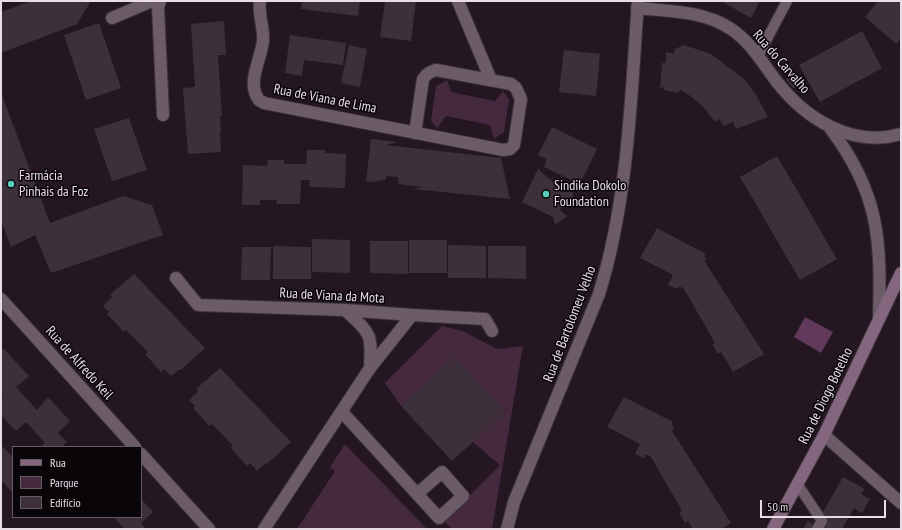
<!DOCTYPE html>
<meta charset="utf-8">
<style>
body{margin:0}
#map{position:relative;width:902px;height:530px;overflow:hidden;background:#241721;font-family:"PT Sans Narrow",sans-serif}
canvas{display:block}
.frame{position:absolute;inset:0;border:2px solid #e8dfe6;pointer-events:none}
.legend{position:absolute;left:12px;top:446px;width:130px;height:72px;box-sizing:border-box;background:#0a0509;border:1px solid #635c61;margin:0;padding:5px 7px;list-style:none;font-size:12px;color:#e8dfe6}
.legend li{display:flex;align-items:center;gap:8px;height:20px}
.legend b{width:20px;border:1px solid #635c61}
.scale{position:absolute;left:760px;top:500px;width:126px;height:18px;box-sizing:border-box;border:2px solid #e8dfe6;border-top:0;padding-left:5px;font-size:12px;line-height:14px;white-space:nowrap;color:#e8dfe6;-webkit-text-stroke:3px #0a0509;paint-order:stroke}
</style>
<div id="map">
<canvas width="902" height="530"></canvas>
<div class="frame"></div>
<ul class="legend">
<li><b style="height:5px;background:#84677e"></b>Rua</li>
<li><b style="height:11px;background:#44293f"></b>Parque</li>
<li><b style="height:11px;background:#3e303b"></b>Edifício</li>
</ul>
<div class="scale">50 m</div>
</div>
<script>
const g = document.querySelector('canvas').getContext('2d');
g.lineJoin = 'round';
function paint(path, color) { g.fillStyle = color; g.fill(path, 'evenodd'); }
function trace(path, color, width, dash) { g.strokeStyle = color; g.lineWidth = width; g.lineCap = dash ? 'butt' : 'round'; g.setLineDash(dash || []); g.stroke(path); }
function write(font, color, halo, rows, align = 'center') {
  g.font = font + ' "PT Sans Narrow",sans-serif'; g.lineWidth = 3; g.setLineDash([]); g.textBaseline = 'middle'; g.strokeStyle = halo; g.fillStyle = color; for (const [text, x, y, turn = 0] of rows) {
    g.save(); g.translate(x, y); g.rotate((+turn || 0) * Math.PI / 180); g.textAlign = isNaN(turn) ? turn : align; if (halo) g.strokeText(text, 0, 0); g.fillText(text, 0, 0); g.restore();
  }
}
paint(new Path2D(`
 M447,80l4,12 44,9 8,-10 6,8 -5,33 -10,7 -4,-14 -44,-9 -9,12 -6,-7 5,-35z
 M442,326l21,5 34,18 26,-3 -31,183h-40l-8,-8 56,-56 -27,-23 33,-30 -52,-55 -53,49 -16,-23z
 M345,444l82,85h-130l38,-58 -5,-4z`), '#44293f');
paint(new Path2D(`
 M805,317l28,15 -12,21 -27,-16z`), '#61395a');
paint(new Path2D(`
 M31,1h60l-14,23 -76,29v-41z
 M302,1h58l-2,15 -57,-7z
 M385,1h31l-5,40 -31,-4z
 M721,1h39l-9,17z
 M878,1h23v37l-5,6 -31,-27z
 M224,21l2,34h-8l4,61h-2l1,15h-1l1,21 -33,2 -5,-66 12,-1 -4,-63z
 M99,23l22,65 -35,12 -22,-65z
 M862,31l20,37 -62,34 -21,-37z
 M290,35l56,8 -3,22 -39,-5 -2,16 -17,-3z
 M349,45l18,4 -7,38 -19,-4z
 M684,45l27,9 33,25 12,16 12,22 -32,12 -3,-7 -9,4 -5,-7 -4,3 -11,-14 -12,-11 -12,-7 -2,3 -14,-3v-3l-4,1 2,-25h4v-11l8,2 1,-5z
 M564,50l36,4 -4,42 -37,-4z
 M793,77l5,3 2,6 -7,2 -7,-9z
 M1,93l49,130 73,-27 29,9 11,30 -112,38 -16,-38 -24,12 -10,-27z
 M129,118l18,52 -35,11 -18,-52z
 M552,127l45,22 -17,35 -36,-17 3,-8 -9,-4z
 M371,139l26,3 -11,3 115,13 9,41 -97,-10 9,-2 -23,-3 -1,-7 -12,-1v3l-12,3 -8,-1z
 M307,150h18v3l21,1 -1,34 -36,-1 1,-7h-9l-1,24h-24l1,-4h-17v5h-18l1,-40 24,1 1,-6h16v4h22z
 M777,156l60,103 -37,21 -60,-103z
 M538,169l26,23h9v13h-10l-3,5 7,6 -12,9 -2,-8 -31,-15z
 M657,228l49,26 -2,3 2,1 -1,4 59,92 -31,18 -12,-20 -3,2 -6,-10 3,-1 -31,-54 -5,-3 -2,3 -9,-4 5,-10 -33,-17z
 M312,239l38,1v33l-38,-1z
 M409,240h38v33h-38z
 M370,241h38v33l-38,-1z
 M448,245l38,1v32h-38z
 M273,246l38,1v32h-38z
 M488,246h38v33l-38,-1z
 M242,247h29l-1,33h-29z
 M134,274l71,74 -24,22 -1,-1 -9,7 -7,-7 -3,3 -16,-18 3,-2 -22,-22 -2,2 -17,-18 2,-2 -6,-6 9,-9 -2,-2z
 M3,348l26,28 -13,11 21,23 11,-13 22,24 -12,12 9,9 -6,5h-20l4,-4 -19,-21 -10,9 -15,-16v-14l2,-2 -2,-3v-46z
 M454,357l52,55 -54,49 -51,-55z
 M220,368l71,74 -24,22 -1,-1 -9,8 -7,-8 -3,3 -16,-18 2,-2 -21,-22 -3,2 -16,-18 2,-2 -6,-6 9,-8 -2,-3z
 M624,397l49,25 -2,3 3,2 -2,4 59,92 -10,6h-28l-5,-8 -3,2 -6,-10 3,-2 -31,-54 -5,-3 -2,4 -9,-4 5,-10 -33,-17z
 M1,445l12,12v36l-12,-13z
 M843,477l22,12 -4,5 9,5 -8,14 -8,-5 -12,21h-39l5,-8 7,5z
 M141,499l12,13 -12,11 5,6h-22l-10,-12h27z`), '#3e303b');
const service = new Path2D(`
 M758,56l29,-55
 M798,485l24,36 -5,8`);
const minor = new Path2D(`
 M160,1l-2,6 5,108
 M260,1c-2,14 4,26 3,40 -2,19 -17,42 -4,59l5,3 239,47 7,-1 4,-4 7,-46 -5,-11 -5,-4 -75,-14c-6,2 -9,3 -13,9l-8,54
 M458,1l33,79
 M637,8c31,3 67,3 94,21 20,13 32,35 46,53 29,37 75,66 124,52
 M112,18l40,-17
 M830,128c50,66 51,112 49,191
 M176,278l22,27 147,5 67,5 73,4 7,12
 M1,299l134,148
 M345,310c26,24 27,23 25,58
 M342,412l97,106 24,-22 -21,-24 -25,22
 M824,435l77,68
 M141,454l68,75
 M264,529l106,-161 42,-53`);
const tertiary = new Path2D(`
 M507,529l7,-27 85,-208c29,-93 32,-196 39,-293`);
const secondary = new Path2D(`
 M773,529l51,-94 77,-162`);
trace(service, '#3c343b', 12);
trace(minor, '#3c343b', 14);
trace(tertiary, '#3c343b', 14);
trace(secondary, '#3c343b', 14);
trace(service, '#6b5c67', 10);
trace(minor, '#6b5c67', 12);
trace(tertiary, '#6b5c67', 12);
trace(secondary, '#84677e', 12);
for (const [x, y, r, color] of [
 [11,184,4,"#59cebf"],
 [546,194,4,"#59cebf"]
]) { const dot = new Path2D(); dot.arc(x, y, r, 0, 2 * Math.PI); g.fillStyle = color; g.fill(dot); trace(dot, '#0a0509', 1.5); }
write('14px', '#e8dfe6', '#0a0509', [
 ["Rua do Carvalho",781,62,49],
 ["Rua de Viana de Lima",325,99,11],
 ["Rua de Viana da Mota",332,296,3],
 ["Rua de Bartolomeu Velho",570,324,-69],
 ["Rua de Alfredo Keil",79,363,48],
 ["Rua de Diogo Botelho",826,396,-64]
]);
write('14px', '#e8dfe6', '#0a0509', [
 ["Farmácia",19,176],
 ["Pinhais da Foz",19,192],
 ["Sindika Dokolo",554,186],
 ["Foundation",554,202]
], 'left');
</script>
